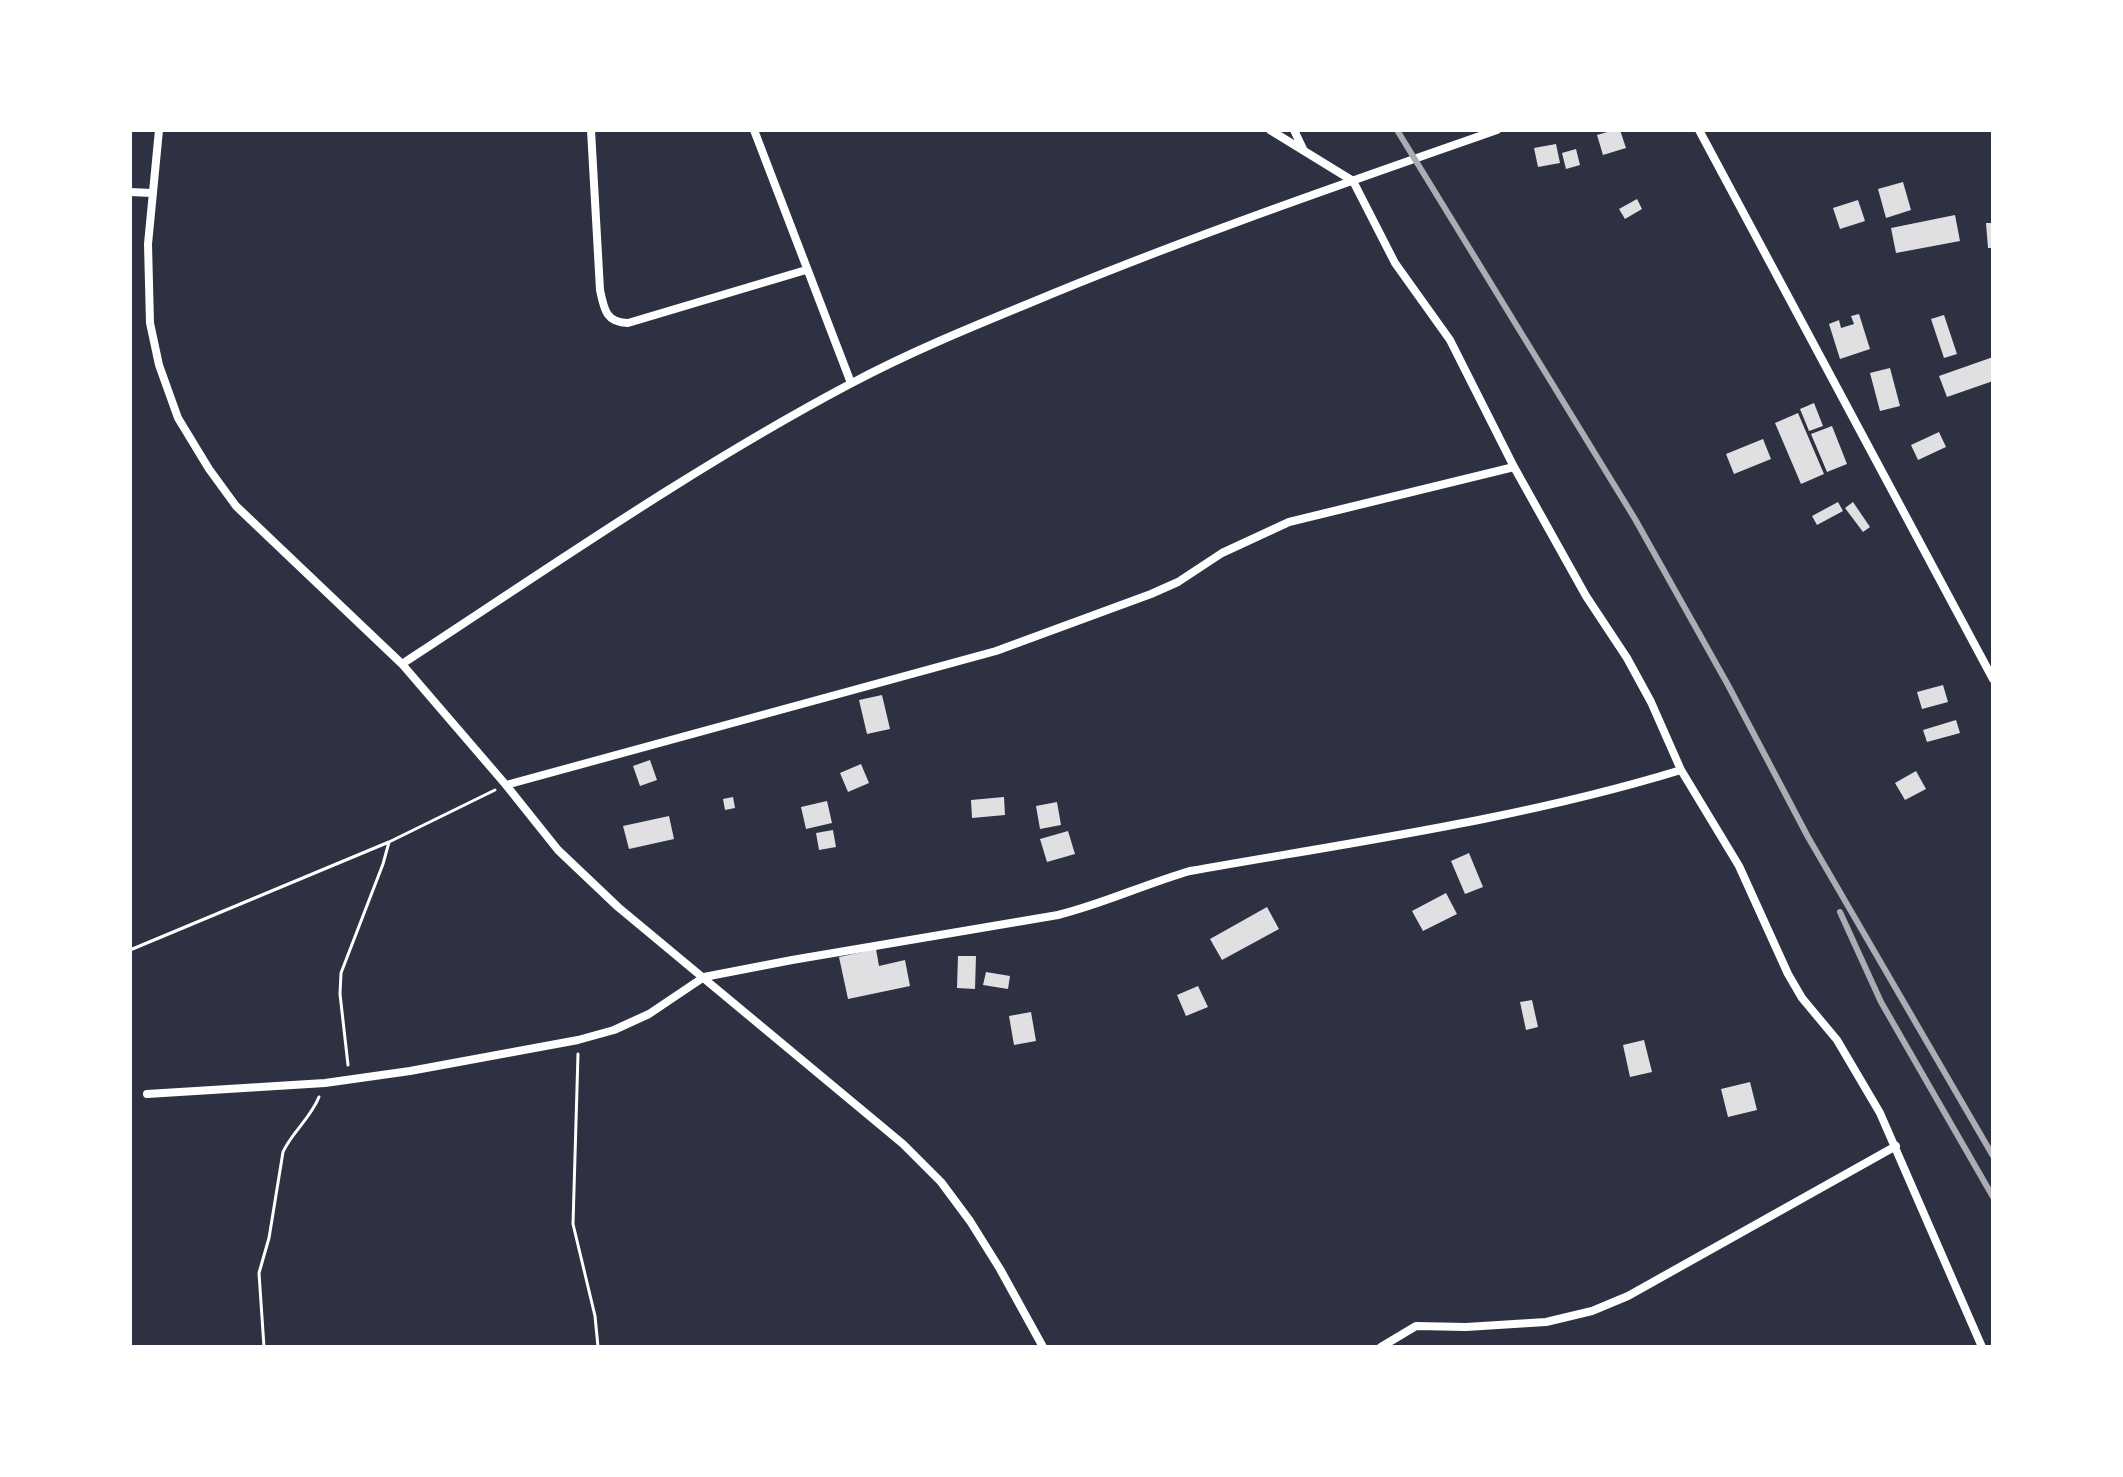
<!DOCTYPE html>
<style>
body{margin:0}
#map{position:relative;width:2123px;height:1477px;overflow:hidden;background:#2d3142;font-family:"Sofia Sans Condensed",sans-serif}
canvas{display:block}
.frame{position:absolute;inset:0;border:132px solid #fff;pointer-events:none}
</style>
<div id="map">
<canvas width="2123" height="1477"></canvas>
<div class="frame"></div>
</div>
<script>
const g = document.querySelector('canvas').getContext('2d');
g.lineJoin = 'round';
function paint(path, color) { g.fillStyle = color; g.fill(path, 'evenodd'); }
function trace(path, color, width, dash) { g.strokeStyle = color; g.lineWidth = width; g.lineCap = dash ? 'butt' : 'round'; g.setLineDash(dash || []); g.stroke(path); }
paint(new Path2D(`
 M1614,130h6l6,18 -23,7 -6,-20z
 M1556,144l4,19 -22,4 -4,-19z
 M1576,149l4,16 -14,4 -4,-16z
 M1903,182l8,28 -25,8 -8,-29z
 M1637,199l5,10 -17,10 -6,-10z
 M1858,200l7,21 -25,8 -7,-21z
 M1955,215l5,26 -64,12 -5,-25z
 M1986,223h7v25h-5z
 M1859,314l11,35 -30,10 -11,-35 10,-4 2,8 13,-4 -3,-8z
 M1944,315l13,39 -13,4 -13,-39z
 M1993,357v24l-46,16 -8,-21z
 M1890,368l10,38 -20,5 -10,-38z
 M1814,403l9,23 -14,5 -9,-22z
 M1798,413l26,61 -23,10 -26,-61z
 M1832,426l15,38 -20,8 -16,-38z
 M1939,432l7,15 -28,13 -7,-15z
 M1763,439l8,20 -37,15 -8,-20z
 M1838,502l5,9 -26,14 -5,-9z
 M1853,502l17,25 -7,5 -18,-24z
 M1943,685l5,17 -26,7 -5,-17z
 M882,695l8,34 -23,5 -8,-34z
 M1956,720l4,13 -33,9 -4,-12z
 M650,760l7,20 -17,6 -7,-20z
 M861,764l8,19 -21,9 -8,-19z
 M1916,771l10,18 -21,11 -10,-17z
 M733,797l2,11 -10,2 -2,-11z
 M1004,797l1,18 -33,3 -1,-18z
 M827,801l5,22 -26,6 -5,-22z
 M1057,802l4,23 -21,4 -4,-23z
 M669,816l5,23 -45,10 -6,-23z
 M833,830l3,17 -17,3 -3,-17z
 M1068,831l7,23 -28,8 -7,-23z
 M1469,853l14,34 -18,7 -14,-33z
 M1446,893l11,21 -34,17 -11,-20z
 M1267,907l12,22 -57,31 -12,-21z
 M876,949l3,17 26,-6 5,26 -62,13 -9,-42z
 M958,956h18l-1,33 -18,-1z
 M986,972l24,4 -2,13 -25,-4z
 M1198,986l10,21 -22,9 -9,-21z
 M1532,1000l6,27 -12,3 -6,-28z
 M1031,1012l5,29 -22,4 -5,-29z
 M1644,1040l8,32 -22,5 -7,-32z
 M1750,1082l7,28 -29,7 -7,-28z`), '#e0e0e3');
trace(new Path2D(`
 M130,950l259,-108 106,-52
 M578,1054l-5,170 22,92 3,31
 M348,1065l-8,-71 1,-21 42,-109 6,-22
 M264,1347l-5,-74 10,-35 14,-86c9,-20 27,-33 36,-55`), '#fff', 3);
trace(new Path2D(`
 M159,130l-11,114 2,79 9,42 19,53 31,51 27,37 166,158 104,121 52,65 60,57 285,237 38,38 29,39 30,48 43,78
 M591,130l9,160c4,19 6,33 28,33l178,-53
 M754,130l97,253
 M1270,130l83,51 42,82 55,77 64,127 72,129 41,62 24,44 30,68 58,96 49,108 14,24 35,42 43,73 102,234
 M1294,130l9,19
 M1699,130l294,549
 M130,192l22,1
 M402,664c147,-96 293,-198 448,-280 58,-31 119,-56 180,-81 153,-64 310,-118 467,-173
 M506,785l490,-134 155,-57 27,-12 44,-29 67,-31 225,-55
 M147,1094l178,-11 85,-12 168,-31 36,-10 35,-16 55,-37 88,-17 266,-45c45,-11 87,-31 132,-44 164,-29 331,-52 491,-101
 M1381,1347l35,-21 50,1 80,-5 46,-11 36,-15 268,-150`), '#fff', 8);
trace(new Path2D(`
 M1397,130l238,389 93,166 80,152 185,319
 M1840,912l41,90 112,195`), '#abadb3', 6);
</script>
